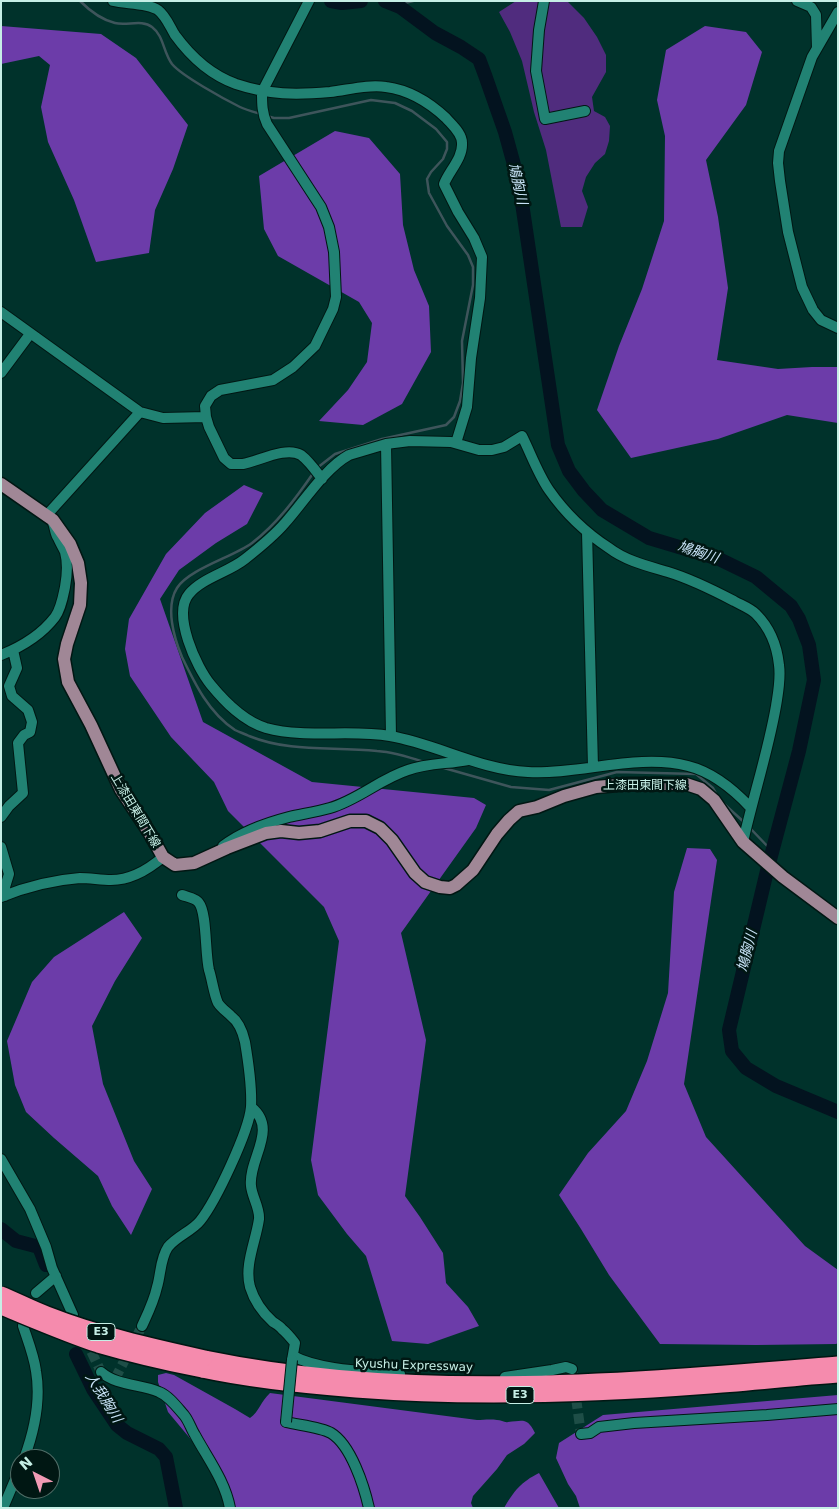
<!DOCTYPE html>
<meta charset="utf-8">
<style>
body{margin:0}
#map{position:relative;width:839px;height:1509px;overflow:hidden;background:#00322b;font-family:"DejaVu Sans",sans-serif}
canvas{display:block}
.frame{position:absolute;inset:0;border:2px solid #c6efe6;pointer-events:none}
.north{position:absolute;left:10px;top:1449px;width:50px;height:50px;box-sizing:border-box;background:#001713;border:1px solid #4f6d67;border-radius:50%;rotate:319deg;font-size:14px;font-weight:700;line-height:20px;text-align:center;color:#c6efe6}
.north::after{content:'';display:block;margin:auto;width:18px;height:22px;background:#f09ab4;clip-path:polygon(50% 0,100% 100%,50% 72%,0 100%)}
</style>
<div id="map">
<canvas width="839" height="1509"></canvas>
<div class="frame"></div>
<div class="north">N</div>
</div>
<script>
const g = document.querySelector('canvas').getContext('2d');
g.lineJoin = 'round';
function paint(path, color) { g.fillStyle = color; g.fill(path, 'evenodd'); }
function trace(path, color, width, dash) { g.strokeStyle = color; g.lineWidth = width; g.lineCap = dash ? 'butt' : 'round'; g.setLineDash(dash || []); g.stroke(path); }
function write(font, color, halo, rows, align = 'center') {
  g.font = font + ' "DejaVu Sans","Noto Sans JP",sans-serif'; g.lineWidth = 5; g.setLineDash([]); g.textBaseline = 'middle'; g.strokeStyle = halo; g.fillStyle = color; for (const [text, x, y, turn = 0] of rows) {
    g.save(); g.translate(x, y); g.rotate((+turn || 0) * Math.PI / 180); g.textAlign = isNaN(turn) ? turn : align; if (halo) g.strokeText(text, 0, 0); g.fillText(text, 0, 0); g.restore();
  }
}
paint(new Path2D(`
 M516,1h51l17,17 13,19 9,18v17l-14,25 2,14 11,6 5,9 -1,15 -4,13 -10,9 -9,14 -4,14 6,16 -6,20h-21l-15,-77 -12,-38 -12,-51 -12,-29 -11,-20z`), '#502c7e');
paint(new Path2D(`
 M1,26l100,8 35,24 52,67 -15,44 -18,41 -6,43 -53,9 -22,-62 -26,-58 -7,-35 9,-42 -11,-9 -38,8z
 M705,26l41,6 16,20 -16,53 -40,55 12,57 10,71 -11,72 61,9 34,-2h26v56l-51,-8 -69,24 -87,19 -34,-48 22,-64 23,-57 22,-68 1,-85 -8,-36 9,-50z
 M335,131l34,7 31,36 3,51 11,45 15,36 2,46 -29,52 -39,21 -44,-4 29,-31 19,-28 5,-39 -13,-21 -81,-46 -14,-27 -5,-53z
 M244,485l19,8 -16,31 -31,19 -37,27 -19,29 43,123 109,60 162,16 12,7 -10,23 -75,105 25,107 -21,156 15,21 23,36 3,30 22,24 11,19 -51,18 -36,-3 -26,-85 -19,-22 -29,-39 -7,-35 28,-219 -15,-34 -96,-96 -14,-29 -43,-45 -41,-61 -5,-27 4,-30 37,-65 39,-41z
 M687,848l23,1 7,11 -33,224 22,53 99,109 33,24v73l-2,1 -80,1 -96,-1 -51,-69 -28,-46 -22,-34 29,-42 38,-42 21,-50 21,-68 6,-101z
 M124,912l18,26 -27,43 -23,45 11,58 31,77 18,28 -21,46 -19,-29 -14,-30 -44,-38 -28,-26 -11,-27 -8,-44 25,-59 22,-25z
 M166,1373l8,2 61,34 15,9c9,-6 11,-17 20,-25l207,27c6,0 13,-1 20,0 4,0 8,3 11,2 15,-1 19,-5 27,11l-11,11 -17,11 -10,14 -24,27 -2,7 2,5h-246l-3,-29 -56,-67 -10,-30v-7z
 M838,1395v113h-258l-4,-12 -8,-12 -12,-26 3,-15 44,-28z
 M539,1473l20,35h-55c10,-17 17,-26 35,-35z`), '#6c3ca9');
trace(new Path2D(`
 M80,1c9,9 22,19 35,22 12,3 27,-4 37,4 12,9 11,25 20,37 10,12 52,35 68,43 6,3 14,5 21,7
 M397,5l16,-4
 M267,116l7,2h15l82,-18 24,3 17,8 24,18 11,13v7l-4,10 -12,13 -4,7 2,14 18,33 21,29 5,12v18l-11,56 1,42 -3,18 -6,16 -8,8 -64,14 -47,15 -18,14
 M314,472c-18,26 -37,52 -62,71 -19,14 -63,26 -75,45 -12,19 -3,50 5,69 13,27 27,56 53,73 4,2 10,4 14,6 42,17 84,10 128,15 16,1 32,6 47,11
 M444,768l67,19 38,3 68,-18 79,2 17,14 5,9
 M723,803l22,20
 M749,827l23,24`), '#3e555b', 2.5);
trace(new Path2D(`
 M331,1l11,2 19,-2
 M385,1l15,6 35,26 26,14 18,12 6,16 20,57 14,51 39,262 11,26 15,20 18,19 47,28 70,21 37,18 35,29 8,13 10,26 5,35 -15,71 -32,120 -38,159 3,21 14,17 30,18 62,26
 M1,1229l15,12 23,6 7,18
 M76,1354l17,35 24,36 10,8 32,16 7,8 10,51`), '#03131f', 14);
trace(new Path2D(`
 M85,1338l16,34
 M572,1369l9,65
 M115,1379l27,-53`), '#1e4e47', 10, [10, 5]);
const minor = new Path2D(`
 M113,1c13,3 35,2 45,9 8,6 12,17 17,25 16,22 36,40 61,49 33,11 60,11 94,8 18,-2 38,-8 56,-5 23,3 44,16 60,31 6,7 16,15 16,25 1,15 -13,28 -18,41l14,28 16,26 8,19 -2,41 -9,60 -4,49 -11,36
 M309,1l-47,91c0,12 0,21 5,32l54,83 8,20 5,25 2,45 -3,12 -18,37 -22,21 -20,13 -53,10 -9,6 -6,10 1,11 3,10 15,31 7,6c4,0 8,0 12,0 16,-3 43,-18 58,-9 8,6 15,16 21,24
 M544,1l-5,29 -3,41 9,48 40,-8
 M797,1l14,6 5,8 1,33
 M838,12l-26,45 -33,94 -1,12 2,18 8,51 14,55 11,23 8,10 17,8
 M1,312l139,100 23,6 43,-1
 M1,373l29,-39
 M386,444l5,292
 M46,516l94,-104
 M587,532l6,235
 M1,655c20,-8 41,-21 54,-38 6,-8 8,-20 10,-30 2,-11 3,-24 0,-35 -2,-5 -5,-9 -7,-14 -3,-4 -3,-10 -5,-15
 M1,817l8,-11 14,-13 -5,-50 6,-8 6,-3 2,-10 -4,-12 -16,-14 -3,-10 8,-18 -4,-18
 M743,842c10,-45 25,-90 33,-136 2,-13 5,-27 3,-41 -2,-19 -9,-37 -23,-51 -6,-6 -15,-9 -22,-13 -21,-11 -43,-22 -66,-29 -20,-6 -42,-11 -59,-24 -23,-15 -44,-35 -60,-58 -11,-16 -18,-36 -27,-54l-18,11 -12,3h-13l-28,-8 -41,-1 -24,3 -37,11c-24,13 -46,48 -64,68 -12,14 -26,25 -40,36 -16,13 -43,19 -56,35 -17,20 7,73 22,91 14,17 32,36 55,43 41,11 83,1 124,8 47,8 90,34 138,36 51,3 110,-19 160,-6 24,6 46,24 62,41
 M223,846c18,-14 43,-23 66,-29 13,-3 27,-5 41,-9 28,-8 50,-29 78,-38 19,-7 40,-6 60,-10
 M1,847l8,27 -4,13v9
 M1,897c25,-10 52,-17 79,-19 10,0 21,2 31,2 19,0 38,-11 52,-23
 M251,1107c28,22 -3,52 0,79 1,11 9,22 8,33 -3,22 -15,46 -9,68 4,13 13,26 23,35 3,2 7,4 9,7 5,4 9,9 13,14l-3,17
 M1,1159l29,50 16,38 6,21 21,47
 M36,1293l20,-17
 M23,1326c5,15 11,30 13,45 5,29 -2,61 -12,88
 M142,1326c6,-13 12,-25 15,-39 4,-13 3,-28 11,-40 9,-11 24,-16 32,-26 16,-20 49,-90 51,-114 1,-18 -3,-47 -6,-65 -2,-9 -6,-20 -14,-26 -4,-4 -10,-8 -13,-13 -4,-8 -6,-24 -9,-33 -4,-16 -2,-57 -10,-67 -3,-5 -12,-6 -17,-8
 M293,1356c28,15 76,15 107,18
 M101,1372c16,14 40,12 58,20 10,4 18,15 25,23 5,6 7,14 11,20 13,24 30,46 35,73
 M505,1377l47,-7 14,-3 6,2
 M286,1422c12,3 35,5 45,11 20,12 33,53 38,75
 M581,1434l9,-1 9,-6 35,-4 133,-8 71,-6
 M3,1508l17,-40`);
const major = new Path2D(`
 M1,484l52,36 17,24 8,19 3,20 -1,22 -13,39 -3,15 4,23 23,43 30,65 28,42 14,25 12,8 19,-2 33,-15 39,-15 15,-2 18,2 21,-2 30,-10h16l14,7 12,12 23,33 10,9 15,5 10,1 6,-3 17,-15 24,-36 12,-14 10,-9 18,-4 27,-11 32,-9 32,-3h58l15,5 13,11 29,42 40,35 55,41`);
const highway = new Path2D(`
 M205,1358c209,43 422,23 633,6
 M202,1370c51,11 102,16 154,20 117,9 236,5 354,-4 43,-3 85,-8 128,-11`);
trace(minor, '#001713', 12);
trace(major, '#001713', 15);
trace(highway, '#001713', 18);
trace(minor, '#218273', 10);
trace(major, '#a08796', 12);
trace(highway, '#f58bad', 15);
const minorBridge = new Path2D(`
 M286,1422l6,-62`);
const highwayBridge = new Path2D(`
 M1,1294c15,6 30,14 46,20 51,20 104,32 158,44
 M1,1307c32,13 64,27 97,38 34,10 69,18 104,25`);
trace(minorBridge, '#001713', 12, []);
trace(highwayBridge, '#001713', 18, []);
trace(minorBridge, '#218273', 10);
trace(highwayBridge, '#f58bad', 15);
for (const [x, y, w] of [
 [101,1332,28],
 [520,1395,28]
]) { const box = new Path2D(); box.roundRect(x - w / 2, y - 8.5, w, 17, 4); g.fillStyle = '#001713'; g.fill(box); trace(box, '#c6efe6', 1); }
write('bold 11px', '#c6efe6', null, [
 ["E3",101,1332],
 ["E3",520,1395]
]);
write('12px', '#c6efe6', '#001713', [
 ["上漆田東間下線",645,786],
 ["上漆田東間下線",135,811,59],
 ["Kyushu Expressway",414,1366,2]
]);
write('italic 14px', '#c8e3f7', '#001713', [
 ["鳩胸川",517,184,77],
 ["鳩胸川",698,553,18],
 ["鳩胸川",748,951,-76],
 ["人我胸川",103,1398,58]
]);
</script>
